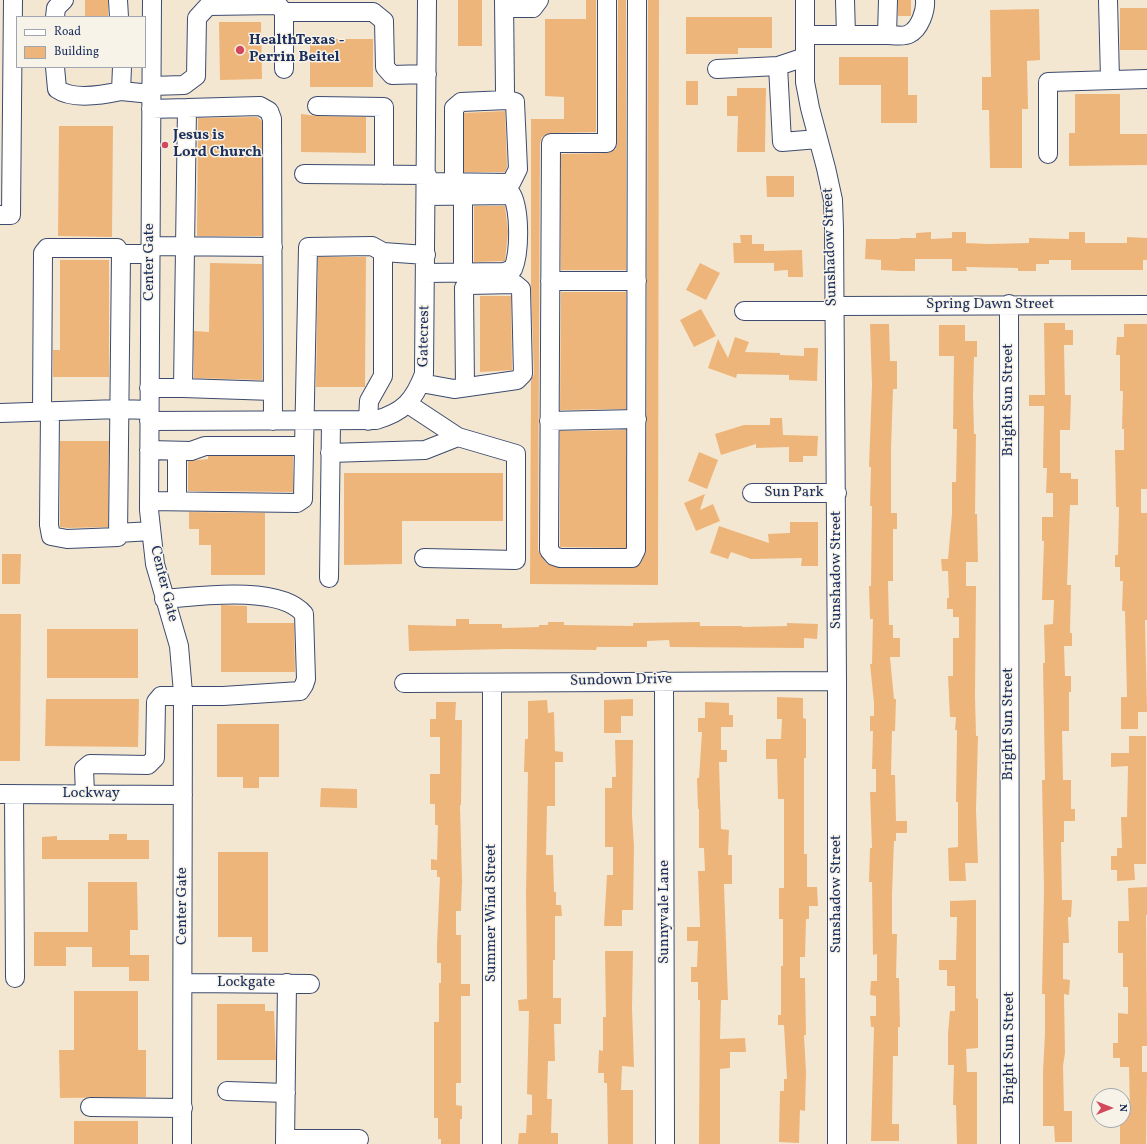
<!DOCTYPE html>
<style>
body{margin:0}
#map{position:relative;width:1147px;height:1144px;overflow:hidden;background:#f4e7d1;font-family:Vollkorn,serif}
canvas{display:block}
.legend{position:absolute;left:16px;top:16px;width:130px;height:52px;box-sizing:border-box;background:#f7f3e8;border:1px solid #9fa5b1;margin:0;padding:5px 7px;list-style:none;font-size:12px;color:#1b2f5e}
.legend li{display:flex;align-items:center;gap:8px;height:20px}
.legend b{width:20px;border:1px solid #9fa5b1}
.north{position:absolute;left:1091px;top:1088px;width:40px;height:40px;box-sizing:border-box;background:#f7f3e8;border:1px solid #9fa5b1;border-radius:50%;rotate:90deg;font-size:11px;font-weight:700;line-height:16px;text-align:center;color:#1b2f5e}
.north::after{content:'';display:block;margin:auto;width:14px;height:18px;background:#d1495b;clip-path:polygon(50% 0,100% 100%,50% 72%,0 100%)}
</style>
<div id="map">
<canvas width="1147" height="1144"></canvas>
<ul class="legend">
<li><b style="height:5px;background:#fff"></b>Road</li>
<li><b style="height:11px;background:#eeb57a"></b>Building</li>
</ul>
<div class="north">N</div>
</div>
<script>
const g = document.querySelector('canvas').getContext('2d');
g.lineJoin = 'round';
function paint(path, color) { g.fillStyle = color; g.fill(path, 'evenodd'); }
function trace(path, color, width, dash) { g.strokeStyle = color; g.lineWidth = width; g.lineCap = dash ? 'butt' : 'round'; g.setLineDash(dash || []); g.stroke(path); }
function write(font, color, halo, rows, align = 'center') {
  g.font = font + ' Vollkorn,serif'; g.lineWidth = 3; g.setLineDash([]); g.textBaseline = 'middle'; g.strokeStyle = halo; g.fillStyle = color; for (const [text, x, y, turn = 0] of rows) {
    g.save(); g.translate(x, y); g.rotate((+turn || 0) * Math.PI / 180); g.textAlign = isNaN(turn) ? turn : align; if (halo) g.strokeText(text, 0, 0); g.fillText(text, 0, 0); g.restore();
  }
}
paint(new Path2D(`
 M85,0h23v17h-23z
 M458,0h24v46h-24z
 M586,0h10v132l-45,1 -9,4 -2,6 -2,407 8,13 14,5h72l9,-5 5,-13 2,-550h11l-1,585 -128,-1 1,-203 3,-7 -3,-88v-167h33v-22l-19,-1v-77h41z
 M618,0h8v270h-65v-116l46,-1 9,-4 1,-6z
 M898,0h13v16h-13z
 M1120,8h27v42h-27z
 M1039,9l1,51 -13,1 1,48h-6v59h-32l-1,-58h-7v-33h9l-1,-67z
 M686,17h86v31h-34v6h-52z
 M219,22h42l1,57 -42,1z
 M310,39h63v48h-63z
 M839,57h69v38h9v28h-36v-38h-42z
 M686,81h12v24h-12z
 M737,88h29l-1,64h-28l1,-36h-11v-20h10z
 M1075,94h45v40h27v31l-78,1v-33h6z
 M505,111l2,56 -2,5h-41v-59z
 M301,114l16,2 49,1v36l-65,-1z
 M257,117l5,4v115h-65l1,-118z
 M59,126h54l-1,111 -54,-1z
 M766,176h28v21h-27z
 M474,206h31l3,26 -3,29 -31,1z
 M931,232v7l21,-1v-6h14v11l22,1 41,-1v-5l40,1v-7h16v11h42v-6l20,1v22h-4v10h-72v-10h-22v4h-13v7h-18v-3l-52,-1 1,4h-15v-12h-37v12h-15l-19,-1v-10l-16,-1 1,-20h34v-1h16v-5z
 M740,235h12v9h12v7l38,-1 1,27h-15v-7l-14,1v-8h-40l-1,-20h8z
 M318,257h48l-1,130h-49z
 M60,260h49v117h-56v-27h7z
 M210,263l52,1v116l-68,-2v-47l15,1z
 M700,263l20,10 -14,27 -20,-10z
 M561,292h65v117l-66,1z
 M480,296h31l1,74 -32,2z
 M701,309l15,27 -22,11 -14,-27z
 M1044,323h21v7h8v15h-9l1,50h6l-1,35h-10v43h11v6h7v26h-8l-3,80h4l-1,48h2v13h-8l1,30h6v16h-2v39h-7l1,49h8v29h4v12h-11v21h-3l1,58h10l-1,17h-3l1,26h-6v36l7,1 -1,15 -5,-1 1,59 -2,13 1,45h8v31h-17l-1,-16h-11v-54l2,-39v-39h-3l2,-105 -2,-109h3l-2,-117h2l-1,-38 9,-1 1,-24h-12l2,-59h-2v-24h11v-24h-7l1,-25h-4l1,-62h-15v-11h16z
 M870,324h19l1,37h7v28h-4l-2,60v64h6v16h-4v52h-5l1,44h4v13h7v19h-10l4,42h2l-1,32h-3l-1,44h4l1,46h11v12h-11v8h-2l-2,54v39h5l-1,44h3l1,49h-2v29h-5l-1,68h7v17h-28l3,-114h-3l-1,-11h6v-20l-6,-1 1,-14h6v-27l-4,1 -1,-73h-3l1,-34h2l-2,-56h6v-23h-4l1,-38h-3v-15h4v-13l-4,-39h2l1,-45h-3l-1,-33h2l1,-80h-2l1,-39h-2l3,-82z
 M1124,324h23v165h-6v24h6v107h-2l2,92h-9v17h-17v-32h6l-2,-86h-3l1,-30h-3v-14h-5v-12h3l1,-48h-3l-1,-57h9v-21h-2l1,-38h-3v-36h-4l1,-18h7z
 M939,325h26v16h12v16h-3l-1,39 1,38h2l-1,80h2l1,48h-12v24h10l-1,111 1,39h2l-2,74 2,53h-13l1,18h-17l-1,-33 10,-1v-45h-2l1,-72h-2l1,-13h-6l-2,-41h5v-38h6v-21h-6v-8h-6v-11h2l-1,-27h-6l-1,-12h7l4,-45v-32h4l1,-53h-4l1,-73h-15z
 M735,337l14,5 -4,10 35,1v2l24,1v-8h14l-1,33 -28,-1v-5l-52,-1 -1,4 -28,-10 10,-29 10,19z
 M770,418h12l1,17 35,1 -1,20h-14v6h-14v-15l-33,1v-4l-35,11 -6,-21 29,-9h26z
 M626,430v118l-66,-1v-116z
 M60,441h49l-1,86 -40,1 -8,-1z
 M699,452l19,8 -11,29 -19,-8z
 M208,456h85v36l-105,-1v-30l20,-2z
 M344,473h159v48h-101v43l-58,1z
 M705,494l-5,16 13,-6 7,17 -24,10 -12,-28z
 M189,512l76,1v62h-54v-30h-12v-16h-10z
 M790,522h28v44h-17l1,-8 -51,1 -20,-7 -3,7 -18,-6 9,-27 50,17 -1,-9 22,-1z
 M2,554h19l-1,30h-18z
 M221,605l26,1v17h47l1,49h-74z
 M0,614h21l-1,147h-20z
 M456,619h13v5h33v4l37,-1v-2h9v-3h16v3l69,1v-3l67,-1v4h42v1l45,-1v-3l31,1 -1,15 -13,-1v10l-134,-1 -1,-7 -22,1v6h-50l-1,3 -88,-1 -99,2 -1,-26 48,1z
 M47,629h91v49h-91z
 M777,697l26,1v20l3,1v39h-2v96h3v33h10l1,19h-9v13h-3l-1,38h-5v21h5l1,57h-2l2,37 -1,39 -5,-1 -1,33 -20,-1 1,-51h4v-12h3l-3,-54h-6v-10h3v-49h2v-47h-4v-31h5v-89h-6l-1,-40h-11v-20h15l1,-20h-5z
 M46,699h93l-1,48 -93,-1z
 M633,699v17h-12v17h-17v-33z
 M547,700l1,13 6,-1 1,39 8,1v10h-8v44h-8l-1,49h7l1,37h2v13h5l1,11h-7v44h-2v38h8v26h-7l1,37h-7l-1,38h5l-1,34h7v11h-40l1,-11h7l1,-18h5v-20l-5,-1 2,-83h-10l-1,-11 9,-1 -1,-106 2,-121h-4l1,-33h3v-38z
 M436,702h20l-1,18h7l-1,85h-1l2,76 -1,30h-5v24h5v49h9v12h-9v87h-5v22l6,1v13h-2v25h-19v-5h-3v-21h-4v-96h5v-39h2v-20h-4v-18l3,-68h-3v-7h-6v-11l6,1 1,-35h-3v-21h-5v-30h10v-37h-10v-18h6z
 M705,702l24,1v12h4v12h-12v23h6v12h-8l2,67 8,1 -1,25h4v29h-8l4,116h-7l-1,39 25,-1 1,14h-16v16l-10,1v75h-21l1,-144h-2v-18h-7v-15h6l1,-26h-11v-14h13l-2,-56h7l-1,-23h-5v-39h-1l-1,-31h2l3,-46h-4v-14h7z
 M217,724h62v53h-20v11h-16v-11h-26z
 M1129,736h17v128h-12l1,16 -18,1v-11h-6v-14h6v-8h5l-1,-31h6l1,-51 -17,1v-14h18z
 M615,740h18l-1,75 2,31 -1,64h-11v16h-18l3,-51h6v-28h-8v-59h7v-11h4z
 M321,788l36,1v19l-37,-1z
 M109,834h18v6h22v19h-107v-22l15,-1v4h52z
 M218,852h50v100h-16v-15h-34z
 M88,882h49l1,48h-8v25h19v26h-20v-14h-37v-20h-26v19h-32v-34h54z
 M1147,887v28h-1l1,131h-5v26h5l-1,72h-26v-24l7,-3v-6h3l-1,-44h-9v-9h-7v-15h5v-30l10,1v-27h-5v-34h-5v-32h11l-1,-33z
 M976,900v98l2,1v49l-12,1 1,23h10v72h-20l-1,-39h-3l1,-40h-6v-32l2,-22h5v-25h-8v-16h-8v-10h17l1,-43h-7v-16z
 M605,951h28l-1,56 2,60 -12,-1 -1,24h12v54h-25l-1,-61h-3v-10h-6l1,-23 4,1v-34h3z
 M74,991h64v59h8v47l-86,1 -1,-48h15z
 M217,1004h48v7h9l2,49h-59z
 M74,1121h64v23h-64z`), '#eeb57a');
const minor = new Path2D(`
 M118,0l1,17
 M152,0l-3,510 6,54 24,82 4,47 -1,451
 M504,0l1,92
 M607,0v143h-56l-2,407 5,6 6,2h72l4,-8 1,-550
 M805,0v82l5,26 16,60 7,32 1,28 3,453v463
 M845,0l1,35
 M1108,0l2,79
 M505,8h28l6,-8
 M284,12h89l11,9 1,46 7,8 35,-1
 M55,17l1,-9 8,-8
 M805,35h82l1,-35
 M887,35c6,0 17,2 22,-1 11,-5 17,-24 16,-34
 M778,66l4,76 36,-3
 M55,67l2,22c15,11 46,6 64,2l1,-24
 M717,69l61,-3 27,-9
 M151,86l33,-1 12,-9 1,-58 11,-12 70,-1 6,7v57
 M121,91l30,3
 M317,106l67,1v68
 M151,109l109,-3 9,5 3,8 1,302
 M1048,154v-72l99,-3
 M304,174l123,1
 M426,182l85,1 7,-14 -3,-67 -8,-2 -46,2 -7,6v74
 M0,215h11l2,-215
 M150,246l123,1
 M383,252l43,3
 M426,273l78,-1 9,-3c7,-17 7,-58 -1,-74l-86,1
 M463,273v-78
 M550,281h87
 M1009,304l1,840
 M834,306l313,-1
 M744,311h90
 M421,383l33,6 63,-9 6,-6 -2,-85 -6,-5 -47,1 -4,3 1,99
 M149,388h34l4,-280
 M183,388l90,3
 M408,404l50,33 58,17v106l-92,-2
 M42,411l1,-158 4,-5h70l4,6h29
 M50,411l-1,114 2,11 16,3 51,-2 3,-283
 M0,413l119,-4 30,1
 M149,421l227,-1c28,-8 38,-20 48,-46l3,-374
 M549,421l88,-2
 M149,450l42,1 14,-5h99
 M330,453l95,-3 33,-13
 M752,493h85
 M149,501l148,2 6,-4 5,-252 64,-1 11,6v124l-14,25 -1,20
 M177,501v-50
 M118,533l33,-2
 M329,578l2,-156
 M664,681l1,463
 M404,683l433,-2
 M0,794l183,1
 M14,794l1,184
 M85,794l-1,-25 6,-5 58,1 7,-7 1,-56 5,-6h62l77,-5 4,-6 2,-6 -2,-65c-24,-29 -105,-18 -140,-15
 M183,983l127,1
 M227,1091l59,2
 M90,1107l93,1
 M285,1139h74
 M285,1144l2,-161
 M492,1144v-461`);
trace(minor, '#3c4b6f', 20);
trace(minor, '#fff', 18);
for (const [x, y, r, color] of [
 [240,50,5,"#d1495b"],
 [165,145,4,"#d1495b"]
]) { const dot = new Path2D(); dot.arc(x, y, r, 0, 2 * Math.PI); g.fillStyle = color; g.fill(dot); trace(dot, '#f7f3e8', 1.5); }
write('bold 15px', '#1b2f5e', '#f7f3e8', [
 ["HealthTexas -",249,41],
 ["Perrin Beitel",249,58],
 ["Jesus is",173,136],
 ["Lord Church",173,153]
], 'left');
write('15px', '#1b2f5e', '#f7f3e8', [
 ["Sunshadow Street",831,247,-92],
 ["Center Gate",150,262,-90],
 ["Spring Dawn Street",990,305],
 ["Gatecrest",425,336,-89],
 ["Bright Sun Street",1009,400,-90],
 ["Sun Park",794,493],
 ["Sunshadow Street",837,570,-90],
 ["Center Gate",163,584,76],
 ["Sundown Drive",621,681,-1],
 ["Bright Sun Street",1009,724,-90],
 ["Lockway",91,794],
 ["Sunshadow Street",837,894,-90],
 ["Center Gate",183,906,-90],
 ["Sunnyvale Lane",665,912,-90],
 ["Summer Wind Street",492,913,-90],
 ["Lockgate",246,983],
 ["Bright Sun Street",1010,1048,-90]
]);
</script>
